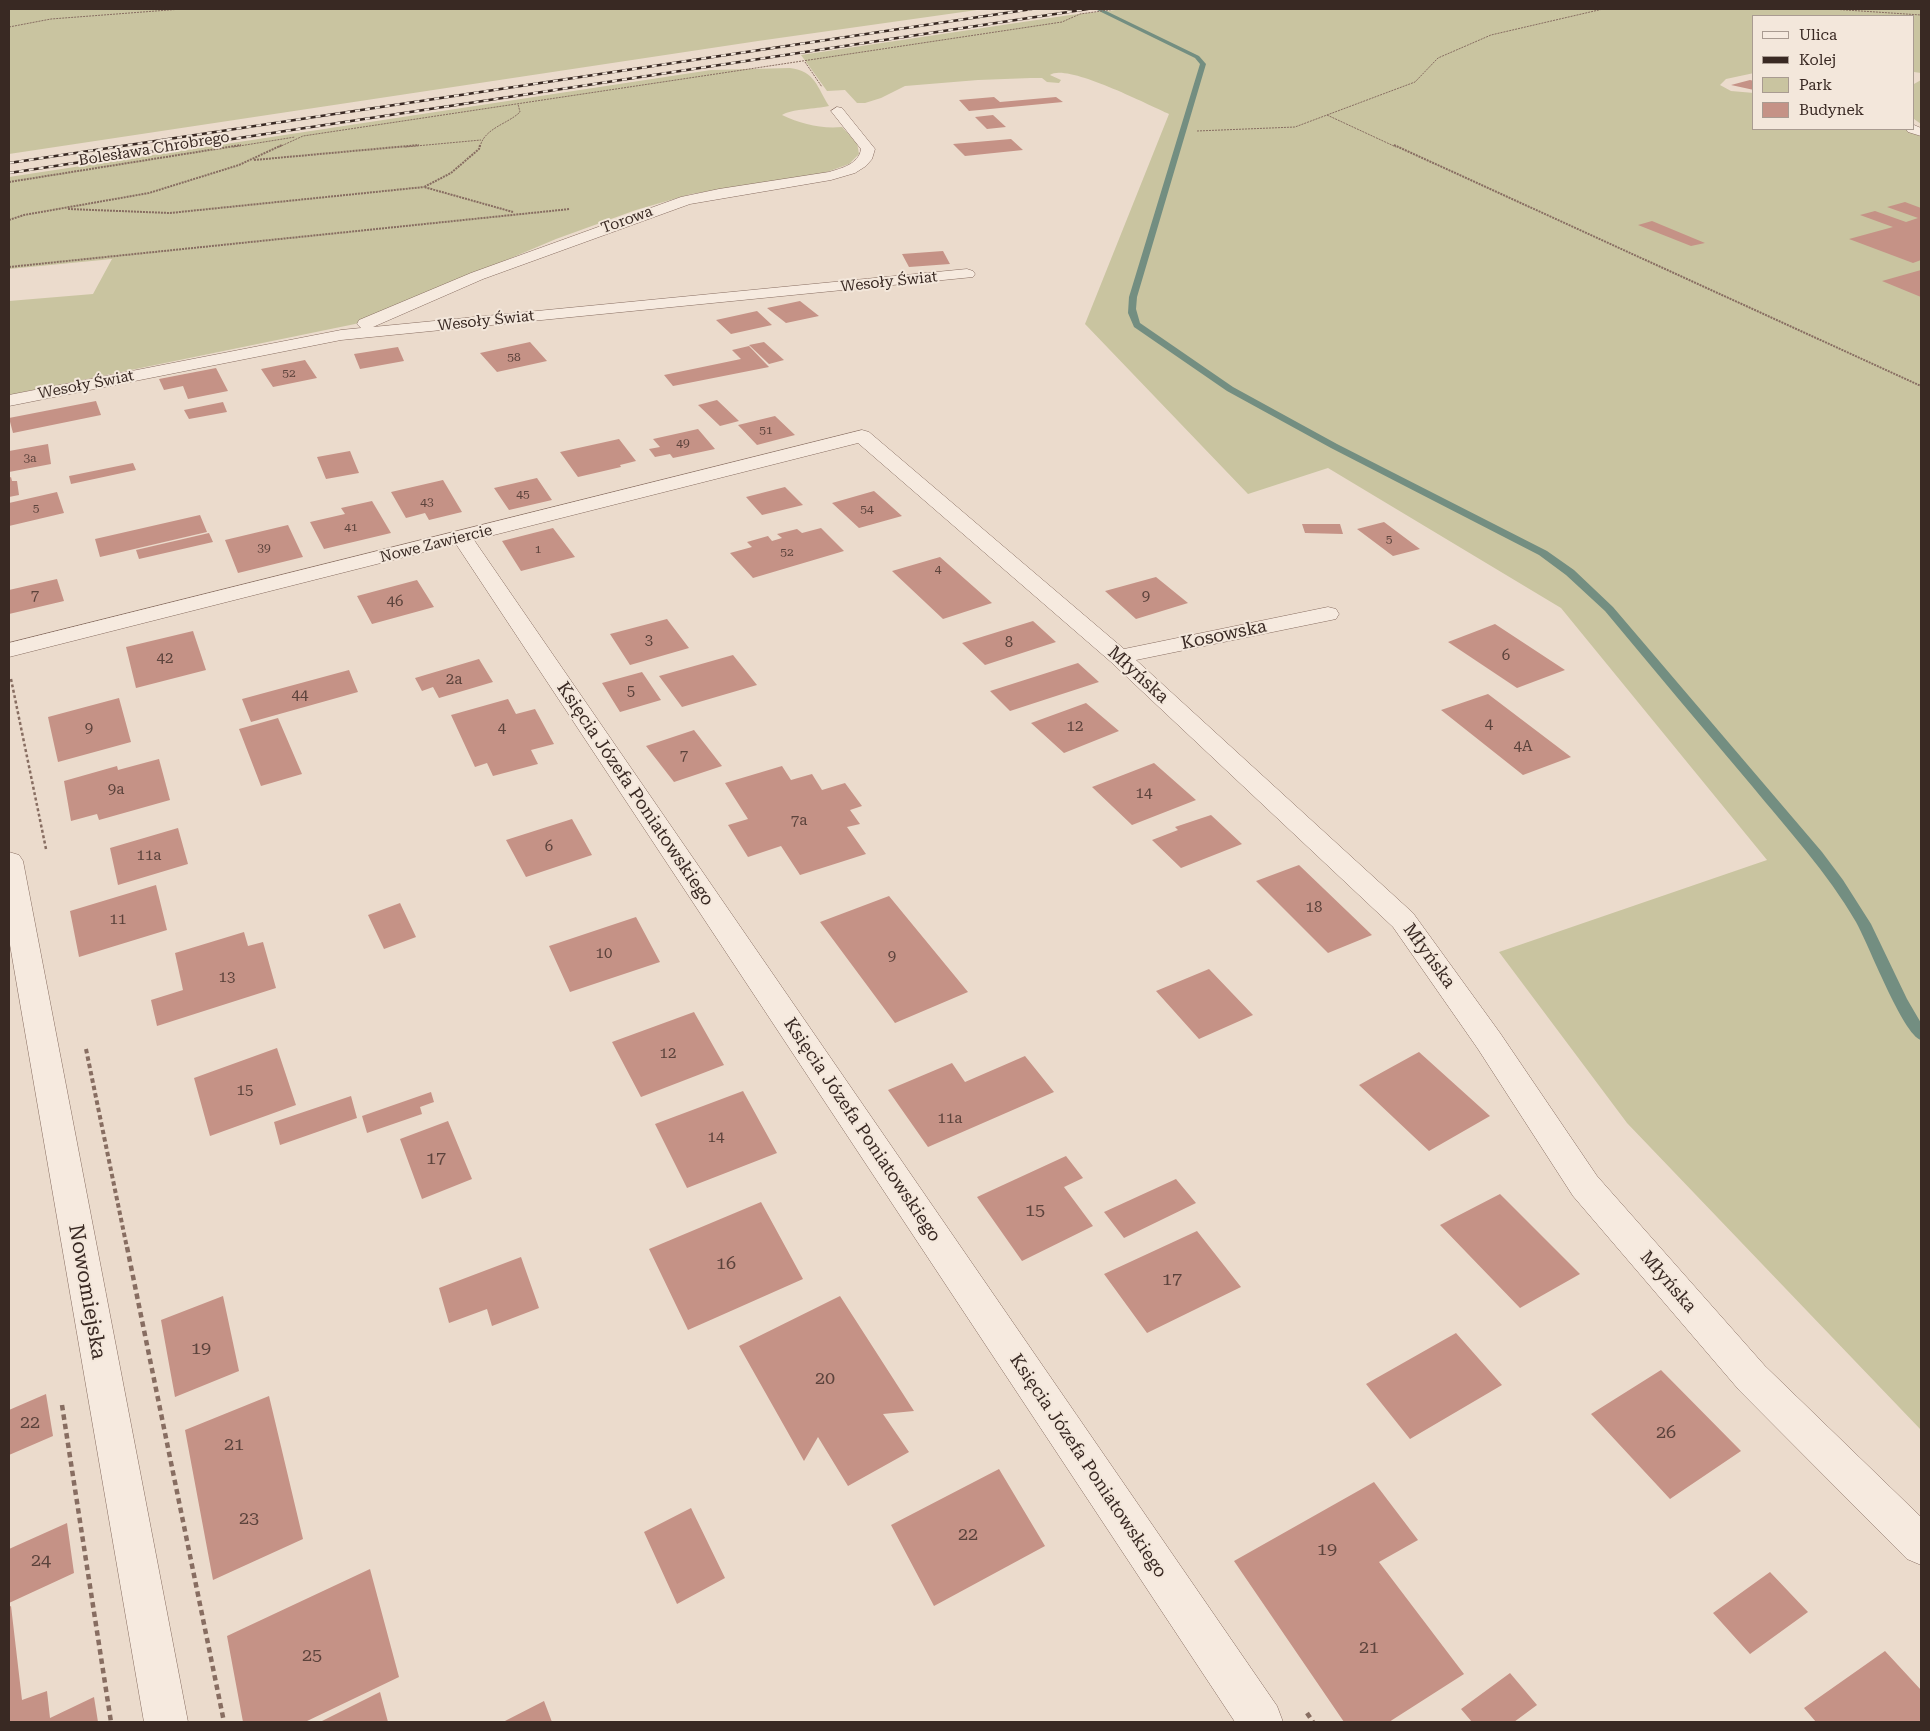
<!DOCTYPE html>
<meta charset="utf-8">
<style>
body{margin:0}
#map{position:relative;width:1930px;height:1731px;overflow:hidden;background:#ebdbcc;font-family:"Roboto Serif",serif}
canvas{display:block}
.frame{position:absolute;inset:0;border:10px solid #392923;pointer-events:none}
.legend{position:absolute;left:1752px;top:15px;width:162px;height:115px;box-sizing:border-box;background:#f3e7db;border:1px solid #a99b91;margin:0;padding:6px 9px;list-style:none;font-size:15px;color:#392923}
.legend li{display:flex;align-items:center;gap:10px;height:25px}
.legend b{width:25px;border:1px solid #a99b91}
</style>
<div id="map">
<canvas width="1930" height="1731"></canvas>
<div class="frame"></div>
<ul class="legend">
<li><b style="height:6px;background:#f6eadf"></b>Ulica</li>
<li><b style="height:6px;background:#392923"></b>Kolej</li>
<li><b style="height:14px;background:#c9c4a0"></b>Park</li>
<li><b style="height:14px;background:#c59286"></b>Budynek</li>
</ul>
</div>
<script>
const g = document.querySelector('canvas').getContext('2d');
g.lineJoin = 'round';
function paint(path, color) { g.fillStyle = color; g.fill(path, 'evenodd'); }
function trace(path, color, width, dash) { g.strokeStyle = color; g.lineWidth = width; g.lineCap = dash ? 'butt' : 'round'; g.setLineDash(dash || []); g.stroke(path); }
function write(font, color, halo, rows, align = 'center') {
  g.font = font + ' "Roboto Serif",serif'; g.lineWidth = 4; g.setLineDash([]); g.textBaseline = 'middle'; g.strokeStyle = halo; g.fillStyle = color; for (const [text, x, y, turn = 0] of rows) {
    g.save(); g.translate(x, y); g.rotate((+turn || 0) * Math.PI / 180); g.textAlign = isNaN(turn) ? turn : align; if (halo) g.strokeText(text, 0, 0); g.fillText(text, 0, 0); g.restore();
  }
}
paint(new Path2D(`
 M9,9h975l-226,32 -749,113z
 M1125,9h796v64l-7,-1v-56h-160v57l-28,6 -6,6 11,6 23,2v36h153l14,4v1297l-294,-307 -128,-171 268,-92 -206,-252 -233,-140 -80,26 -163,-170 84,-210c-21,-9 -102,-51 -119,-39l11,5 -2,3 -12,-1 -5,-4h-11l-53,2 -73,6 -24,12 -16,5h-8l-12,-13 -18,1 -26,-36 269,-40z
 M790,68c25,3 27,19 39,38 -13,3 -38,3 -47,9 19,9 39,14 60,12l15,16 2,11 -10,10 -25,9 -133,21 -55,16 -80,29 -201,85 -346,71v-94l84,-7 19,-35 -103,10v-92l702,-107z
 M1921,80v44l-7,-5v-35z`), '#c9c4a0');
paint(new Path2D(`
 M1095,9h7l97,47 7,8 -69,233 -1,12 4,14 93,64 104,57 210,107 27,19 39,37 209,245 21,28 28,44 36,75 14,24v17c-18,-5 -53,-97 -65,-118 -29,-50 -68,-92 -104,-136 -49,-58 -98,-116 -147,-175l-39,-36 -27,-20 -208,-107 -104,-57 -93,-64 -6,-14 1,-16 71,-233 -5,-6z`), '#738e81');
paint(new Path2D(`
 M1750,80l4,1v9l-23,-5z
 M994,97l6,5 56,-5 7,5 -94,9 -10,-11z
 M993,115l13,12 -19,2 -12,-12z
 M1011,139l12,11 -58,6 -12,-12z
 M1905,202l16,6v52l-8,3 -64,-24 44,-12 -33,-12 15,-4 31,11 12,-4 -31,-11z
 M1652,221l53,22 -14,3 -53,-21z
 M943,251l7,13 -41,3 -7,-13z
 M1921,270v27l-39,-16z
 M800,301l19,15 -33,7 -19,-15z
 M757,311l15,14 -41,9 -15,-14z
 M530,342l17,19 -50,11 -17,-19z
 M764,342l20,18 -15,4 -20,-19z
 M749,346l20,21 -96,19 -9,-11 77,-16 -9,-9z
 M398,347l6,14 -44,8 -6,-15z
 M305,360l12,18 -44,9 -12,-18z
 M216,368l12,23 -40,8 -5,-13 -19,4 -5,-11z
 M717,400l22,21 -19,5 -22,-21z
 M96,401l5,14 -88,18 -4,-15z
 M223,402l4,10 -38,7 -5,-9z
 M775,416l20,19 -38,10 -19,-20z
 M698,429l17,20 -42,9 -3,-4 -15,3 -6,-8 11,-2 -7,-8z
 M619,439l17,22 -16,4 1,2 -43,10 -18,-25z
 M48,444l3,20 -42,8v-21z
 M350,451l9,22 -33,6 -9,-22z
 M133,463l3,7 -65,14 -2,-8z
 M11,477l1,4h5l2,14 -10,2v-19z
 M537,478l15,22 -43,10 -15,-22z
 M443,480l19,32 -33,8 -4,-7 -19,5 -15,-26z
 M785,487l18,18 -41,10 -16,-18z
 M874,491l28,25 -43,12 -27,-25z
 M57,492l7,21 -55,13v-23z
 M372,501l19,32 -67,16 -14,-27 35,-8 -4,-6z
 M200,515l7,17 -107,25 -5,-18z
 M1384,522l36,27 -27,7 -36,-27z
 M1302,524h38l3,10 -38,-1z
 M288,525l15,32 -65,16 -13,-33z
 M553,528l22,29 -54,14 -19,-30z
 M821,528l23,23 -91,27 -23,-25 22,-6 -5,-5 21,-6 4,5 10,-3 -5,-4 20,-5 5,4z
 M209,533l4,9 -74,17 -3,-9z
 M940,557l52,46 -49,16 -51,-48z
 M1156,577l32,26 -52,16 -31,-28z
 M57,579l7,22 -55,13v-24z
 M417,580l17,27 -62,17 -15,-28z
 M667,619l22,29 -59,17 -20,-31z
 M1033,621l23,21 -71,23 -23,-22z
 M1495,624l70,46 -48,18 -69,-46z
 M193,631l13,39 -70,18 -10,-41z
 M733,655l24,30 -75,22 -23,-31z
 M479,659l14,23 -54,16 -6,-11 -11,4 -7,-13z
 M1078,663l21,19 -89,29 -20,-20z
 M349,670l9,22 -107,30 -9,-23z
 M642,672l19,28 -41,12 -18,-29z
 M1488,694l83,63 -48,18 -82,-65z
 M119,698l12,44 -73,20 -10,-45z
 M508,699l8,15 19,-5 19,35 -23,6 7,14 -45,12 -6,-13 -12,4 -24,-52z
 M1086,703l33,28 -55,22 -33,-30z
 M278,718l24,56 -41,12 -22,-57z
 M694,730l28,36 -48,16 -28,-36z
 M159,759l11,41 -71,20 -2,-6 -26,7 -7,-40 53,-15 1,4z
 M1154,763l42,37 -64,25 -40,-38z
 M782,766l9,14 21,-6 10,16 23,-7 17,23 -12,4 10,14 -13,3 19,27 -66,21 -19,-29 -33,11 -20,-32 20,-6 -23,-36z
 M1211,815l31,29 -61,24 -29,-28 26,-10 -3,-3z
 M572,819l20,36 -66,22 -20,-37z
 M178,828l10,36 -70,21 -8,-37z
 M1299,865l73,70 -44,18 -72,-72z
 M156,885l11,45 -88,27 -9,-46z
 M889,896l79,96 -73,31 -75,-101z
 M400,903l16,34 -32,12 -16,-34z
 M636,917l24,45 -90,30 -21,-46z
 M244,932l4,14 15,-4 13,46 -119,38 -6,-26 32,-10 -8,-37z
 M1209,969l44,46 -54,24 -43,-48z
 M694,1012l30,53 -83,32 -29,-55z
 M277,1048l19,57 -86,31 -16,-58z
 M1419,1052l71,64 -61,35 -70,-66z
 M1025,1056l29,36 -126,55 -40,-57 64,-27 13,19z
 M743,1091l34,62 -90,35 -32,-64z
 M431,1092l3,10 -14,5 2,7 -55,19 -5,-17z
 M351,1096l6,22 -77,27 -6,-23z
 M448,1121l24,58 -50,20 -22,-60z
 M1066,1156l17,22 -19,9 29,39 -71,35 -45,-64z
 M1176,1179l20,24 -72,35 -20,-26z
 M1500,1194l80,80 -60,34 -80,-83z
 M761,1202l42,77 -115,51 -39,-81z
 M1197,1231l44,56 -94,46 -43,-59z
 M521,1257l18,51 -47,18 -5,-17 -38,14 -10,-35z
 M223,1296l16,75 -64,26 -14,-77z
 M840,1296l74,115 -31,3 26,38 -61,34 -30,-49 -14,24 -65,-115z
 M1456,1333l46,52 -92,54 -44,-55z
 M1661,1370l80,81 -71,48 -79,-85z
 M46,1394l7,42 -44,19v-45z
 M269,1396l34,143 -90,41 -28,-150z
 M999,1469l46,77 -111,60 -43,-81z
 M1374,1482l44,58 -39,22 85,112 -75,48h-45l-110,-161z
 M691,1508l34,70 -48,26 -33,-72z
 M67,1523l7,50 -65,30v-54z
 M370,1569l29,108 -94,45h-62l-16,-86z
 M1770,1572l38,40 -58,42 -37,-41z
 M11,1606l11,94 25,-9 3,27 44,-21 4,25h-89v-115z
 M1885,1651l36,39v32h-105l-12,-14z
 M1510,1673l27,32 -23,17h-42l-11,-13z
 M380,1692l8,30h-68z
 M544,1701l8,21h-49z`), '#c59286');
const minor = new Path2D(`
 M837,107l5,1 33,41 -3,10 -6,7 -11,7 -24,7 -141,24 -207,75 -110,48 594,-58 6,2 2,3 -2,3 -632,63 -332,66v-11l332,-65 20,-2 -4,-4 2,-4 112,-47 210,-76 38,-8 110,-17c13,-4 30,-8 32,-23l-30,-38z
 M1914,125l7,3v8l-13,-4 -2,-3h8z
 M862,430l7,2 255,217 204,-42 8,2 3,5 -3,5 -200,41 277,253 87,120 97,143 168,190 156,151v48l-14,-6 -168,-169 -166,-194 -95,-147 -85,-122 -282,-265 -253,-219 -384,97 803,1166 6,16h-48l-779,-1178 -447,113v-14z
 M9,852l10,3 4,6 165,861h-44l-135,-783z`);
trace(minor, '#876d61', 1);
trace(new Path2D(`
 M1831,9l90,6
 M9,27l42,-8 131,-10
 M805,62l17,25
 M1327,115l69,32
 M1197,131l98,-4 120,-45 23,-24 53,-23 112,-26
 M233,147l62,-10
 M279,147l24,-11 759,-114 18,-8 36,-5
 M405,147l76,-7
 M480,147c4,-19 28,-23 40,-35l-2,-8`), '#876d61', 1, [2, 1]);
trace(new Path2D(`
 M480,145l-1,4 -28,24 -27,14 89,25
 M1394,145l527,241
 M254,160l165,-15
 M9,182l232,-37
 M68,209l102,4 254,-26
 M9,220l15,-5 125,-22 90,-28 43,-20
 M9,267l561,-58`), '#876d61', 2, [2, 1]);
trace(new Path2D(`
 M11,679l35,170`), '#876d61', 2.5, [3, 2.5]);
trace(new Path2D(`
 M86,1049l41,199`), '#876d61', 4, [4.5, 3]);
trace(new Path2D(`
 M127,1247l97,475
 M62,1405l49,317
 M1307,1713l6,9`), '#876d61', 4.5, [5.5, 4]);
paint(minor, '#f6eadf');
const rail = new Path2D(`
 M9,163l1023,-154
 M9,173l1079,-164`);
trace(rail, '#392923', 2.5);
trace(rail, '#f3e7db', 2, [5]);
write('12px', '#5c433c', null, [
 ["58",514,357],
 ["52",289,373],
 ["51",766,430],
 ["49",683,443],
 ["3a",30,458],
 ["45",523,494],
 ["43",427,502],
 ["5",36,508],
 ["54",867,509],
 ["41",351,527],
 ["5",1389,539],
 ["39",264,548],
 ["1",538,549],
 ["52",787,552],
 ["4",938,569]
]);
write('15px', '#392923', '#f3e7db', [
 ["Bolesława Chrobrego",154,149,-9],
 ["Torowa",627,220,-20],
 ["Wesoły Świat",889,282,-6],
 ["Wesoły Świat",486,321,-6],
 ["Wesoły Świat",86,385,-11],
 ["Nowe Zawiercie",436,544,-14]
]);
write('15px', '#5c433c', null, [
 ["7",35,596],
 ["9",1146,597],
 ["46",395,602],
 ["3",649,641],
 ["8",1009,643],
 ["6",1506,656],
 ["42",165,659],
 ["2a",454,680],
 ["5",631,692],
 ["44",300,696],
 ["4",1489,725],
 ["12",1075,727],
 ["9",89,729],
 ["4",502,729],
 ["4A",1523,747],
 ["7",684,756],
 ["9a",116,790],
 ["14",1144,794],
 ["7a",799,821],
 ["6",549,847],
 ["11a",149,856],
 ["18",1314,908],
 ["11",118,920],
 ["10",604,954],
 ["9",892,957],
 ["13",227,978],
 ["12",668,1054],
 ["15",245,1091],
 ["11a",950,1119],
 ["14",716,1138]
]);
write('18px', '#392923', '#f3e7db', [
 ["Kosowska",1224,635,-12],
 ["Młyńska",1138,675,42],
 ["Księcia Józefa Poniatowskiego",635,794,56],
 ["Młyńska",1429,956,54],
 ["Księcia Józefa Poniatowskiego",862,1130,56],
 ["Młyńska",1668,1282,49],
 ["Księcia Józefa Poniatowskiego",1088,1466,56]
]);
write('18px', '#5c433c', null, [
 ["17",436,1159],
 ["15",1035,1211],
 ["16",726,1264],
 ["17",1172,1280],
 ["19",201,1349],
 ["20",825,1379],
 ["22",30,1423],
 ["26",1666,1433],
 ["21",234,1445],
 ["23",249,1519],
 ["22",968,1535],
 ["19",1327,1550],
 ["24",41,1561],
 ["21",1369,1648],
 ["25",312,1656]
]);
write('21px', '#392923', '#f3e7db', [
 ["Nowomiejska",87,1292,80]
]);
</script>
